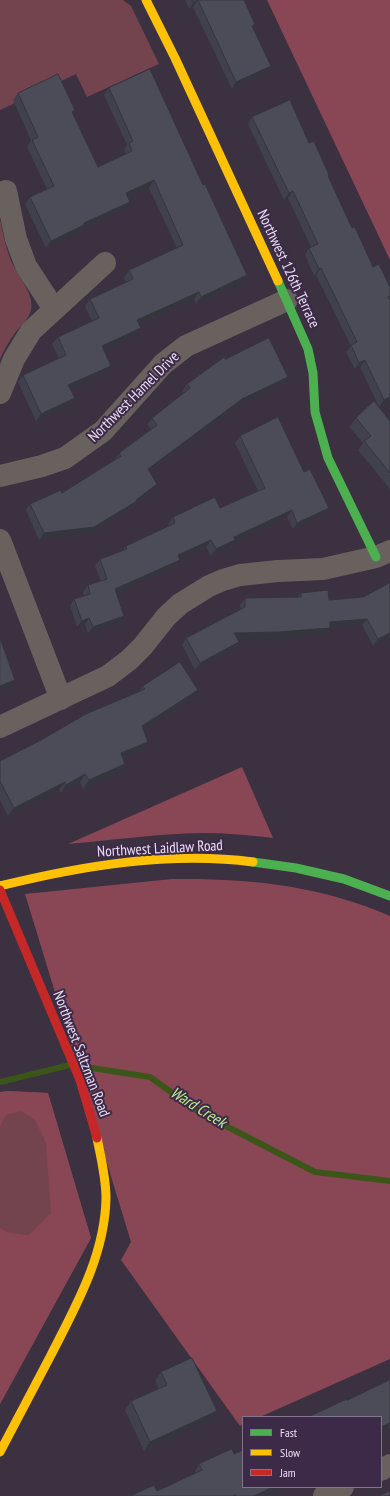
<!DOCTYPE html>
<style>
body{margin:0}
#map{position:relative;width:390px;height:1496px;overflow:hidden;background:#3b3141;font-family:"PT Sans Narrow",sans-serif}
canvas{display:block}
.legend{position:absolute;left:242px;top:1416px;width:140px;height:72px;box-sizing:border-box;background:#3c2a48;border:1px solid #82738c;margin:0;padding:5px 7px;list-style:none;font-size:12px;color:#ebe0f3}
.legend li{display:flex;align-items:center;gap:8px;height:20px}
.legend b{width:20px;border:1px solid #82738c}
</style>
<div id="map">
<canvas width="390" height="1496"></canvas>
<ul class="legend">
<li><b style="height:5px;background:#4caf50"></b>Fast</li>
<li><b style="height:5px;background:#ffc107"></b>Slow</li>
<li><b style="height:5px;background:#c62828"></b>Jam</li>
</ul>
</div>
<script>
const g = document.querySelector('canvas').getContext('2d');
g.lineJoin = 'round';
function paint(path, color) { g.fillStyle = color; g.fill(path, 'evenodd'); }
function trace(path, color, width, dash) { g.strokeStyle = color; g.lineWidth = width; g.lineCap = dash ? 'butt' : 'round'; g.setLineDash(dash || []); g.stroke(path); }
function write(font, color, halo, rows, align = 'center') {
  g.font = font + ' "PT Sans Narrow",sans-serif'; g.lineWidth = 4; g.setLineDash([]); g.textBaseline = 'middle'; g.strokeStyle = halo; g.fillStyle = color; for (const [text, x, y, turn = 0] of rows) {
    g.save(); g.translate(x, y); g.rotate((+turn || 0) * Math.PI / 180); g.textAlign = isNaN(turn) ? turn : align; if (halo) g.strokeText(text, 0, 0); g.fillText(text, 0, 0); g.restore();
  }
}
paint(new Path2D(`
 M0,0h123l8,6 28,58 -72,33 -11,-23 -76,36z
 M0,219c3,15 6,30 12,44 7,15 25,34 18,50 -3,8 -10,13 -15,20 -6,8 -11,17 -15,26z
 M8,1091l40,2 43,145 -91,166v-312z`), '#74444e');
paint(new Path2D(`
 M267,0h123v260z
 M242,767l31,71c-23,-3 -47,-5 -71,-5 -45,1 -89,7 -134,11z
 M172,879c76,-1 147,6 218,37v443l-130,58h-17v7l-3,2 -119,-166 10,-18 -106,-348z
 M8,1091l40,2 43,145 -91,166v-176l9,5 20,2 22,-22 -5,-70 -11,-23 -14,-9 -15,4 -6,11v-34z`), '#894654');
trace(new Path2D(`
 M79,1066l71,11 49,35 116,60 75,9
 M0,1082l70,-17`), '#3b5618', 6);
trace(new Path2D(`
 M6,191l10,48 10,27 28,43
 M0,393l14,-34 17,-28 74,-68
 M0,476l42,-10 23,-8 38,-27 60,-67 23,-18 101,-46
 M0,540l61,159
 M0,727l108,-51 21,-16 14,-14 23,-29 14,-13 29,-18 14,-6 17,-5 38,-4 45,-2 53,-12 14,-6
 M381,1470l9,-5
 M324,1496l19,-9`), '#69615d', 22);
trace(new Path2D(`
 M278,281l30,68 5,24 2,39 13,46 48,99
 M253,862l43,6 48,11 46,17`), '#4caf50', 9);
trace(new Path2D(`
 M146,0l29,58 103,223
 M0,886c81,-20 169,-35 253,-24
 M0,1452c17,-32 34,-65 51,-97 25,-49 54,-100 55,-157 0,-20 -5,-40 -9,-60`), '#ffc107', 9);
trace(new Path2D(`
 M0,890l80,190 17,58`), '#c62828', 9);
paint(new Path2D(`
 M185,0h59l11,24 -2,3 14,45 -35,17 -39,-82 -4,2z
 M109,88l133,195 -46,21 -2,-5 -55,25 -3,11 -33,15 8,16 -5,7 -36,16 5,9 -5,8 -34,15 -18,-39 5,-7 36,-17 -7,-14 6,-7 34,-16 -7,-15 5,-7 36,-17 -2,-4 5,-8 48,-22 -28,-60 -21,9 2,5 -5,7 -43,20 -3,3 -33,16 -21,-44 5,-7 17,-8 -20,-42 4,-7 -18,-40 5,-7 55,20 25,54 28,-13 -2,-4 3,-5 -23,-50z
 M252,117l57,26 19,34 24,51 21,39 17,20v115l-11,5 -19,-40 -5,2 -9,-17 5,-6 -35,-71 -2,1 -9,-21 4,-7 2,-1 -23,-49 -4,2 -36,-76z
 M225,359l58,25 -45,22 -89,65 8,13 -5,7 -17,13 -3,4 -43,26 -50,6 -13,-30 4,-6 32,-11 53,-34 4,-6 32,-24 -4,-4 5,-7 32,-25 -2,-2 5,-7z
 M356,418l34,3v68l-32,-39 5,-7 -14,-16z
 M240,436l64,36 25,36 -5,7 -31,14 -6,-12 -53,25 -4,5 -19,9 -5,-9 -26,12v1l-5,6 -58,27 3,30 -32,10 -3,-9 -8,3 -7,-21 4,-7 10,-3 -1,-4 5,-7 13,-4 -6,-15 5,-7 22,-8 4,-5 43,-20 -1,-2 5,-7 47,-9 38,-17 -23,-48z
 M390,583v54l-17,9 -11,-21 -32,3 -4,7 -52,4h-36l-3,10 -40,21 -13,-25 4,-7 55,-29 -1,-4 5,-7 52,-1 4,-4 28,7 34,-3z
 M143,686l49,12 -49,32 5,12 -6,8 -19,8 2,6 -6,8 -36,17 -3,-7 -19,11 -2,-3 -51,26 -8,-16v-39l139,-70z
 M161,1372l56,39 -6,9 -67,31 -19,-41 6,-9 28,-12 -4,-8z
 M234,1454l29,42h-133l27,-5 39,-18 -1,-2 4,-7z`), '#41414d');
paint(new Path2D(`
 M198,0l-5,7 -4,2 5,-7z
 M271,66l-4,6 -35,17 4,-7z
 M154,180l-5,8 -28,13 5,-8z
 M293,191l-5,7 -4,2 5,-7z
 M130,202l-5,7 -43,20 -3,3 -33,16 5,-7 33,-18z
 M321,268l-5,7 -2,1 5,-7z
 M247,275l-5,8 -46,21 5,-7z
 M199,292l-5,7 -62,28 5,-7z
 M141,328l-5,7 -39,18 5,-7z
 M365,360l-5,7 -5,2 4,-6z
 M111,366l-5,7 -43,20 5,-8z
 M288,377l-5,7 -45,22 -95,69 5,-6 94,-70z
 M390,397v5l-11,5 5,-7z
 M75,398l-5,8 -34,15 5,-7z
 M157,484l-5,7 -17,13 -3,4 -43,26 -50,6 5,-7 92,-33z
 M329,508l-5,7 -31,14 4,-6z
 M292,510l-5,7 -53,25 -4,5 -19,9 5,-7 18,-12z
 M211,540l-5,7 -33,15 5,-7z
 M180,560l-5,6 -64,30 4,-7z
 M124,616l-4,7 -32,10 5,-6z
 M89,618l-4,6 -8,3 5,-6z
 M367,619l-5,6 -32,3 -4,7 -52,4 -44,1 4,-7 96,-11z
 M390,633v4l-17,9 5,-7z
 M239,642l-4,7 -40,21 5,-7z
 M15,680l-4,7 -11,3v-4z
 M198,690l-6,8 -56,37 6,-9z
 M148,742l-6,8 -27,11 6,-8z
 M125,764l-6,8 -36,17 6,-9z
 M85,774l-5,8 -19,11 5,-8z
 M65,782l-6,8 -51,26 6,-8z
 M217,1411l-6,9 -67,31 6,-9z
 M390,1423v4l-9,5v-5z
 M273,1487h10l-20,9h-9z`), '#35353e');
const building = new Path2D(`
 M192,0h52l11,24 -3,2 19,40 -35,16 -38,-82 -4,2z
 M150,69l53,116 2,-1 42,91 -46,22 -2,-5 -62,28 4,8 -39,18 9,20 -43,19 7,13 -34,16 -18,-39 43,-20 -8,-18 41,-19 -9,-19 43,-20 -4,-9 54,-25 -29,-65 -28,13 4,9 -46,21v2l-33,16 -21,-44 24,-11 -22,-46 6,-3 -20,-44 40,-19 17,36 -3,2 26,55 34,-16 -3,-8 4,-2 -24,-53z
 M290,100l19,43 5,-2 15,34 -1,1 24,52 3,-1 18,40 6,-3 11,23v9l-2,1 2,3v97l-6,3 -19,-40 -6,3 -8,-18 6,-3 -36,-74 -2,1 -10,-21 9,-4 -25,-53 -4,2 -37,-76z
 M269,338l19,39 -46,22 -94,70 9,15 -21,16 1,1 -43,26 -50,6 -14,-29 31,-14 1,3 59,-37 -2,-3 38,-28 -5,-7 38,-30 -3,-4 37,-27 1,2z
 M374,401l16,20v52l-26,-32 7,-5 -15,-18z
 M278,417l26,55 6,-3 19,39 -32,15 -5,-13 -58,27 1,3 -19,9 -5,-9 -33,15 2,5 -65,29 9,27 -31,11 -4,-9 -7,3 -8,-22 16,-5 -2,-9 19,-6 -7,-20 27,-10 -1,-3 49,-23 -2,-6 42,-20 5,11 45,-20 -25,-52z
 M390,583v50l-12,6 -11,-20 -37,3v6l-51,4 -45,1 5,9 -39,21 -14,-25 59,-31v-9l56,-1v-4l27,-3 1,10 34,-3z
 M0,638l15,42 -15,6z
 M180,662l18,28 -56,36 6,16 -27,11 4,11 -36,16 -4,-6 -19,11 -1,-3 -51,26 -14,-27v-20l41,-21 45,-26 59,-25 -2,-3z
 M192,1358l25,53 -67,31 -19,-41 36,-16 -6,-13z
 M390,1380v43l-9,4v-10h-73l39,-18v1z
 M232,1449l2,5 9,-4v37h30l-19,9h-18l-1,-1 -2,1h-103l24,-11 3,6 45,-21 -3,-6z
 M390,1491v5h-12z`);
paint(building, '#4c4c59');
trace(building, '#35353e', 1);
write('15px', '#ebe0f3', '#3c2a48', [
 ["Northwest 126th Terrace",288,269,65],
 ["Northwest Hamel Drive",134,397,-45],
 ["Northwest Laidlaw Road",160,849,-3],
 ["Northwest Saltzman Road",81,1054,69]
]);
write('italic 16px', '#bbeb8c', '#3c2a48', [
 ["Ward Creek",198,1108,32]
]);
</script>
